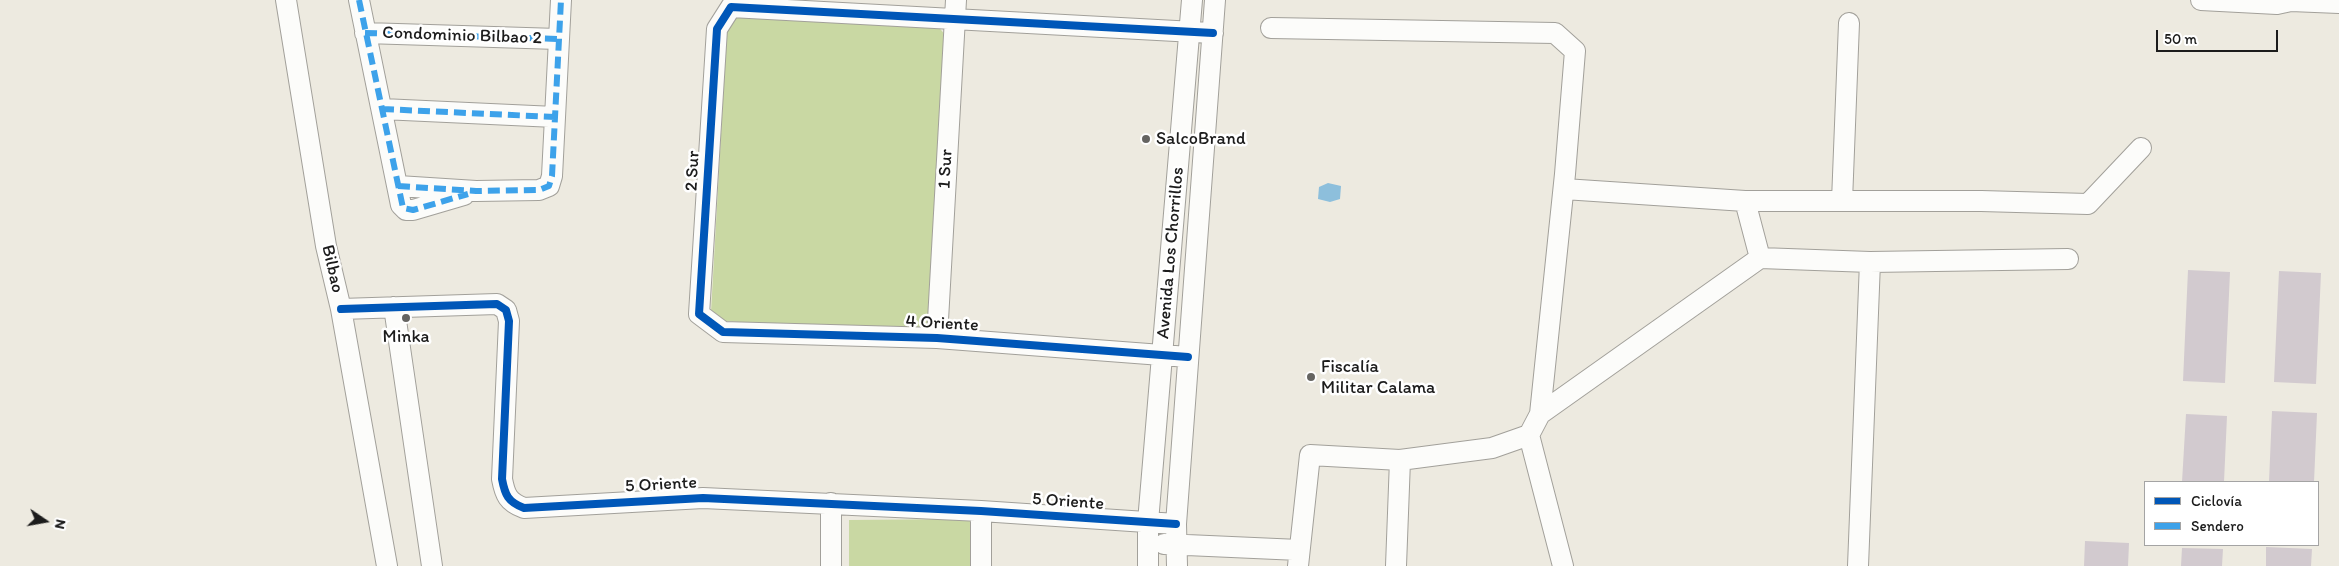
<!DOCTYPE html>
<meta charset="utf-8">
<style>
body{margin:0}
#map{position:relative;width:2339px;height:566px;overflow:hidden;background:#edeae0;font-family:Itim,sans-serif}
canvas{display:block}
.legend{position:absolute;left:2144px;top:481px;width:175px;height:65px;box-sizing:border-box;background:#fff;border:1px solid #a4a4a4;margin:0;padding:6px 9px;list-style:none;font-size:15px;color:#1c1c1c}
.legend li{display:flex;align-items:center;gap:10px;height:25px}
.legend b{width:25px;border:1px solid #a4a4a4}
.north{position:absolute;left:20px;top:496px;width:50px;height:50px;-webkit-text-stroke:4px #fff;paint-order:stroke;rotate:102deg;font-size:14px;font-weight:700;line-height:20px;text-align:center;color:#1c1c1c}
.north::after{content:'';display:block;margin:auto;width:18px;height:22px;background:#1c1c1c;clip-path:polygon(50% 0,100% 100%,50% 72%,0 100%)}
.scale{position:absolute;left:2156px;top:30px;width:122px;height:22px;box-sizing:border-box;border:2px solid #1c1c1c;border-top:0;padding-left:6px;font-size:15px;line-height:18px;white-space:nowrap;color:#1c1c1c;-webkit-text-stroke:4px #fff;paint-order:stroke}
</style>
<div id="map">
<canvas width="2339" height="566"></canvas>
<ul class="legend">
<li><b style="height:6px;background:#0057b8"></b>Ciclovía</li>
<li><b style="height:6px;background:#3da2ea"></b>Sendero</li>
</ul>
<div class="north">N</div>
<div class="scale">50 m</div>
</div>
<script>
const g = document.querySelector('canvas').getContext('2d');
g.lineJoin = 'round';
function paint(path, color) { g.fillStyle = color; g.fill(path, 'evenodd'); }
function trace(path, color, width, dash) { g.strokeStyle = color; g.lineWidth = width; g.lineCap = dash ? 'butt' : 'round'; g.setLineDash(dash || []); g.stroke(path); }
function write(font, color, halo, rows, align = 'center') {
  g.font = font + ' Itim,sans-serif'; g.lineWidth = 5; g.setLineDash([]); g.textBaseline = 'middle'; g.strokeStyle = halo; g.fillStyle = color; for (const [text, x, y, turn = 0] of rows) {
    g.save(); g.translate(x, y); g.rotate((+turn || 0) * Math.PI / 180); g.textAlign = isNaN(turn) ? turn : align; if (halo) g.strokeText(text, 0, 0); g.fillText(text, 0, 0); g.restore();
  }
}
paint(new Path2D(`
 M734,15l203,10 9,11 -16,290 -10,7 -195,-12 -14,-9 16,-283z
 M970,519l1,47h-122v-46z`), '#c9d8a3');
paint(new Path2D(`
 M1328,183l13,3 -1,13 -10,3 -12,-3 1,-12z`), '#8dbfdc');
paint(new Path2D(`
 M2188,270l42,2 -5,111 -42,-2z
 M2279,271l42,2 -5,111 -42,-2z
 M2272,411l45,2 -3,69h-45z
 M2186,414l41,2 -3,66h-42z
 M2085,541l44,2 -1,23h-44z
 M2266,547l46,2 -1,17h-45z
 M2182,548l41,1 -1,17h-41z`), '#d2cacf');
const minor = new Path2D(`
 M286,0l40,246 15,63 46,257
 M359,0l42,205 5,5h7l51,-15
 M2201,0l76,4 14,-3 48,2
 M1271,28l284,5 20,18 -10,123 -25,240 -11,21 -37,13 -92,12 -4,106
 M365,33l193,6
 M382,109l173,8
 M398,186l78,5 63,-1 10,-4 3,-10 9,-176
 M1564,189l181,12h236l107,3 53,-56
 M1745,201l15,57 110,4 198,-3
 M1842,201l7,-178
 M394,307l38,259
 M341,309l156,-5 9,6 3,11 -7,158c3,16 6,23 22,29l179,-10 278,13 195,13
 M937,338l19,-338
 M1188,357l-251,-19 -214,-6 -24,-18 18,-285 14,-22 482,26
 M1540,414l220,-156
 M1529,435l34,131
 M981,511v55
 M1164,544l135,6
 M831,566v-63
 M1148,566v-44l44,-522
 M1177,566l-1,-42 39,-524
 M1298,566l12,-111 90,5
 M1858,566l12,-304`);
trace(minor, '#a2a09a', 22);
trace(minor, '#fcfcfa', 20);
trace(new Path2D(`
 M359,0l44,208 10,2 55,-16
 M365,33l193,6
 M382,109l173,8
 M398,186l78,5 63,-1 10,-4 3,-10 9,-176`), '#3da2ea', 6, [12, 6]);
trace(new Path2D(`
 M341,309l156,-5 9,6 3,11 -7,158c3,16 6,23 22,29l179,-10 278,13 195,13
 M1188,357l-251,-19 -214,-6 -24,-18 18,-285 14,-22 482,26`), '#0057b8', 8);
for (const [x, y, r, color] of [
 [1146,139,5,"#656461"],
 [406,318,5,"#656461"],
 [1311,377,5,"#656461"]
]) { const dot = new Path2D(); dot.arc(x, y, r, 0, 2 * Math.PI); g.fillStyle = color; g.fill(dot); trace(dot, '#fff', 2); }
write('18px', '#1c1c1c', '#fff', [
 ["Condominio Bilbao 2",462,36,2],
 ["1 Sur",946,169,-87],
 ["2 Sur",693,171,-87],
 ["Avenida Los Chorrillos",1171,253,-85],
 ["Bilbao",332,269,77],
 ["4 Oriente",942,324,3],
 ["5 Oriente",661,485,-3],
 ["5 Oriente",1068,502,4]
]);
write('18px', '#1c1c1c', '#fff', [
 ["SalcoBrand",1156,139],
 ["Minka",406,337,"center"],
 ["Fiscalía",1321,367],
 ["Militar Calama",1321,388]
], 'left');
</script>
